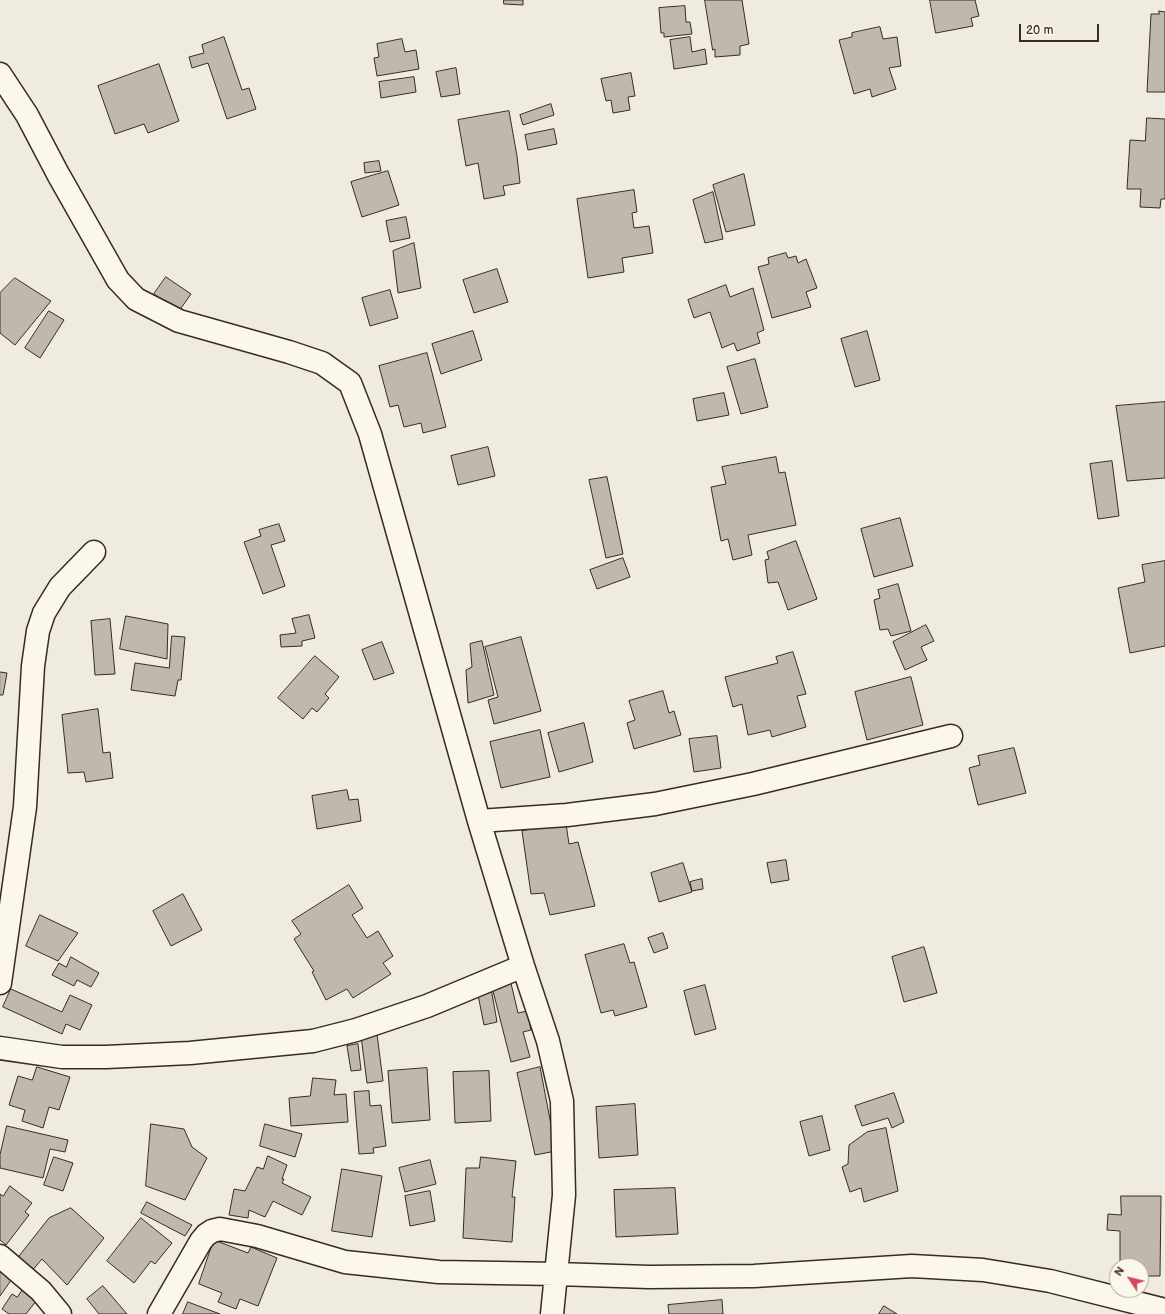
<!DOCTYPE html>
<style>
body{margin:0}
#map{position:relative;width:1165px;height:1314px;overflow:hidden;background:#f0ebe0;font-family:"Balsamiq Sans",sans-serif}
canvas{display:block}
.north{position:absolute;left:1109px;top:1258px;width:40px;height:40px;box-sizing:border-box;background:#fbf7ec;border:1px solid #aea59a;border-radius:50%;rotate:305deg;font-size:11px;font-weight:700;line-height:16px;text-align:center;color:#3b2a1e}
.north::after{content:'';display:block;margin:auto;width:14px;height:18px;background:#d1495b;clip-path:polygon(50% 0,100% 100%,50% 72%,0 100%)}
.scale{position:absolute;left:1019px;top:24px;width:80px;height:18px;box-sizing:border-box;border:2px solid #3b2a1e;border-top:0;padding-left:5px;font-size:12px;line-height:14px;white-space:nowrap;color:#3b2a1e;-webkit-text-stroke:3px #fbf7ec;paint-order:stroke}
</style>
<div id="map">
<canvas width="1165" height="1314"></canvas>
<div class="north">N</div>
<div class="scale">20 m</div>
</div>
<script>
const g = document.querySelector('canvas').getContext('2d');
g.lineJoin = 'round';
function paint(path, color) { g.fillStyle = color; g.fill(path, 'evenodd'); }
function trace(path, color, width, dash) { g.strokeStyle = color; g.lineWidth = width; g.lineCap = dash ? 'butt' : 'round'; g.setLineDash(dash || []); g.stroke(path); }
const building = new Path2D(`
 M504,0h19v5l-19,-1z
 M705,0h37l7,44 -9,2v9l-25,2v-8l-2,1z
 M930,0h45l4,16 -8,2 2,8 -37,7z
 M685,6l1,16h4l2,12 -28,3v-4h-3l-2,-25z
 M1159,11l6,1v80h-18l4,-78h8z
 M880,27l3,12 14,-2 4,29 -12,2 7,21 -24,8 -2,-8 -16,5 -15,-54 13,-3v-4z
 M224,37l18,53 7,-2 7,21 -29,10 -19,-56 -16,5 -3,-11 15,-4 -2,-8z
 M690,37l2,15 13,-3 2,15 -33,5 -4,-29z
 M402,39l3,13 11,-2 3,19 -42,7 -3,-18 5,-1 -2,-13z
 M159,64l20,57 -31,12 -4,-9 -29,10 -17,-48z
 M456,68l4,26 -19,3 -5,-25z
 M631,73l4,23 -7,1 2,13 -17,3 -2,-13 -5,1 -5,-22z
 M414,77l2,15 -35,6 -2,-16z
 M551,104l3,11 -31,10 -3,-10z
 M509,111l8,45 3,27 -17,3 2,9 -21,4 -6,-36 -12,3 -8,-46z
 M1147,118l18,1v80h-4l-1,9 -20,-1 1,-18h-14l3,-49 15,1z
 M554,129l3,15 -29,6 -3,-15z
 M379,161l2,10 -16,2 -1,-10z
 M388,171l11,34 -37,12 -11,-35z
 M744,174l11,51 -29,7 -13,-47z
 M634,190l3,22 -5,1 2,15 15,-2 4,27 -31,5 2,14 -36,6 -11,-79z
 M713,192l10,47 -18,4 -12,-43z
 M406,217l4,21 -20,4 -4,-21z
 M414,243l7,45 -23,5 -5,-42z
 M786,253l2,5 8,-2 2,7 8,-4 11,29 -11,4 5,15 -39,11 -14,-51 11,-3 -1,-6z
 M497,269l11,33 -34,11 -11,-33z
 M166,277l25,17 -12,17 -25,-17z
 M15,278l36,23 -36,44 -15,-12v-40z
 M726,285l4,12 23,-9 11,42 -7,3 3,10 -23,8 -3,-8 -12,5 -12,-36 -16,6 -6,-18z
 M390,290l8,28 -28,8 -8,-28z
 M49,311l15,9 -24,38 -15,-10z
 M473,331l9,29 -41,14 -9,-30z
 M867,331l13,49 -25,7 -14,-48z
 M427,353l19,74 -23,6 -2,-10 -17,4 -6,-22 -8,2 -11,-41z
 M755,359l13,48 -27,7 -14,-47z
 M724,393l5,22 -32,6 -4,-22z
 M1165,402v76l-38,3 -11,-75z
 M488,447l7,29 -37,9 -7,-29z
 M776,457l3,16 6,-1 11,53 -48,10 4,20 -19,5 -5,-21 -7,2 -10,-54 15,-3 -4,-17z
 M1112,461l7,55 -21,3 -8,-55z
 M607,477l16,77 -17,4 -17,-78z
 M900,518l13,48 -39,11 -13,-48z
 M279,524l6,17 -14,4 14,41 -22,8 -19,-52 17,-6 -2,-6z
 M796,541l21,58 -29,11 -10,-28 -10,1 -3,-23 4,-1 -2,-7z
 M623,558l7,19 -33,12 -7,-19z
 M1165,561v85l-35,7 -12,-65 27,-6 -3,-17z
 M898,584l13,47 -20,5 -3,-7 -8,1 -6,-30 6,-2 -2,-8z
 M309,615l6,23 -13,3v5l-21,1 -1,-12 16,-2 -4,-14z
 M126,616l42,8 -1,35 -47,-10z
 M110,619l5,55 -20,1 -4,-54z
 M926,625l8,16 -13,6 6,13 -22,10 -12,-28z
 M172,636l13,1 -4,43h-3l-3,16 -44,-6 4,-27 34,5z
 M521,637l20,74 -47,13 -6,-24 10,-3 -13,-50z
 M482,641l12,54 -26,8 -2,-33 6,-3 -2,-23z
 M382,642l12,31 -20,7 -12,-30z
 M793,652l13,42 -9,2 9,31 -34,10 -2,-7 -22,5 -6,-31 -9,3 -8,-30 53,-14 -2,-6z
 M315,656l24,21 -14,17 4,4 -12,14 -5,-4 -9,11 -25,-21z
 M0,672l7,1 -4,22h-3z
 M911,677l12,48 -56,15 -12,-48z
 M663,691l6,22 5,-2 7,24 -47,14 -7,-26 8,-3 -6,-19z
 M98,709l5,44 7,-1 3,26 -27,4 -2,-10 -16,1 -6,-58z
 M584,723l9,39 -34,10 -11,-39z
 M540,730l10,47 -49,11 -11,-46z
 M717,736l4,32 -27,4 -5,-33z
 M1014,748l12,45 -48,12 -9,-37 11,-3 -2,-9z
 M347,790l2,10 9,-1 3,22 -44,8 -5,-33z
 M566,824l3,20 9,-2 17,64 -45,9 -6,-22 -13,1 -9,-63z
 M786,860l3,20 -18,3 -4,-20z
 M683,863l9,29 -33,10 -8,-29z
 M702,879l1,10 -11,2 -2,-9z
 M349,885l14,23 -11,7 15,23 11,-7 15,25 -10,7 8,11 -38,24 -6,-9 -21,11 -14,-28 2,-1 -20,-32 7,-5 -9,-13z
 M183,894l19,36 -31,16 -18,-35z
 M40,915l38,18 -20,28 -32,-15z
 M663,933l5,15 -14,5 -6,-15z
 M624,944l6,19 4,-1 13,45 -32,9 -2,-6 -12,3 -16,-58z
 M924,947l13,46 -33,9 -12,-45z
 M71,957l28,16 -8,14 -14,-7 -3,6 -22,-11 7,-12 7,4z
 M510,979l8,34 9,-2 4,19 -8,2 7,25 -19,5 -20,-79z
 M705,985l11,44 -21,6 -11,-44z
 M491,988l6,34 -13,3 -7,-35z
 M11,989l51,23 8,-17 22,10 -12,25 -14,-6 -4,10 -59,-27z
 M377,1034l6,47 -16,2 -6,-47z
 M358,1044l3,26 -10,1 -4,-25z
 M37,1067l33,10 -11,33 -10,-3 -6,21 -21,-7 3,-11 -16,-5 9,-29 14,4z
 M540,1067l16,84 -21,4 -18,-82z
 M427,1068l3,52 -38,3 -4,-52z
 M489,1071l2,50 -36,2 -2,-51z
 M313,1078l23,2 -2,15 12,-1 2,28 -57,4 -2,-28 21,-2z
 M369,1091l1,15 11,-1 5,41 -13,2 1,5 -15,1 -5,-62z
 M894,1093l10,29 -12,6 -4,-10 -26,8 -7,-20z
 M635,1104l3,51 -39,3 -3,-51z
 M822,1116l8,34 -21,6 -9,-34z
 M151,1124l33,5 8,18 15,11 -22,42 -39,-14z
 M265,1124l37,10 -7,23 -35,-11z
 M7,1126l61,14 -3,12 -15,-3 -7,29 -43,-10v-13z
 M886,1128l12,63 -34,11 -3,-14 -11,4 -8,-25 6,-3 1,-19 18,-13z
 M268,1156l19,9 -5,14h2l-2,4 29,14 -9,18 -29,-14 -8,16 -16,-7 -1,8 -19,-3 5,-26 11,2 12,-24 6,2z
 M54,1157l19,6 -10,28 -19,-6z
 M481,1157l35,4 -4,36h3l-3,45 -49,-4 3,-70h13z
 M430,1160l6,24 -31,8 -6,-24z
 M342,1169l40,7 -10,61 -40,-6z
 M10,1186l22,17 -7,9 4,3 -23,30 -6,-5v-46l3,2z
 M675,1188l3,46 -62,3 -2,-47z
 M430,1191l5,30 -25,5 -5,-30z
 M1121,1196h40l-1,80h-19v-10h-21v-35l-13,-1 1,-16 13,1z
 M147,1202l45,23 -7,11 -44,-23z
 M71,1208l33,30 -37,47 -25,-26 -11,13 -12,-16 30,-38z
 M141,1218l31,25 -17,21 -4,-3 -17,22 -27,-22z
 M214,1240l34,13 3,-6 26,11 -19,48 -18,-7 -4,10 -18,-7 4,-9 -23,-9z
 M0,1266l14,10 -14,20z
 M26,1285l14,11 -14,18h-17l-7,-5 10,-15 5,3z
 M103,1286l24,28h-28l-12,-15z
 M722,1300l1,14h-54l-1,-9z
 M188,1302l32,12h-37z
 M884,1306l13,8h-18z`);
paint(building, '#c0b8ad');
trace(building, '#3b2a1e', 1);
const minor = new Path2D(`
 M0,74l27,41 31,59 60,106 18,19 43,22 110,31 33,11 28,20 20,51 109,387 44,145 25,75 14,60 2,94 -12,119
 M479,821l88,-6 88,-11 98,-20 198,-48
 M0,983l25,-176 8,-141 5,-35 6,-18 16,-26 34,-35
 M0,1048l62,9h44l84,-4 123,-12 43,-11 71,-24 96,-40
 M0,1256l41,35 19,23
 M159,1314l42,-73 5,-6 6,-4 8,-2 37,7 88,26 94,10 118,2 92,3 105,-1 158,-10 71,4 67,11 115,29`);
trace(minor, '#3b2a1e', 25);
trace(minor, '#fbf7ec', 22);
</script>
